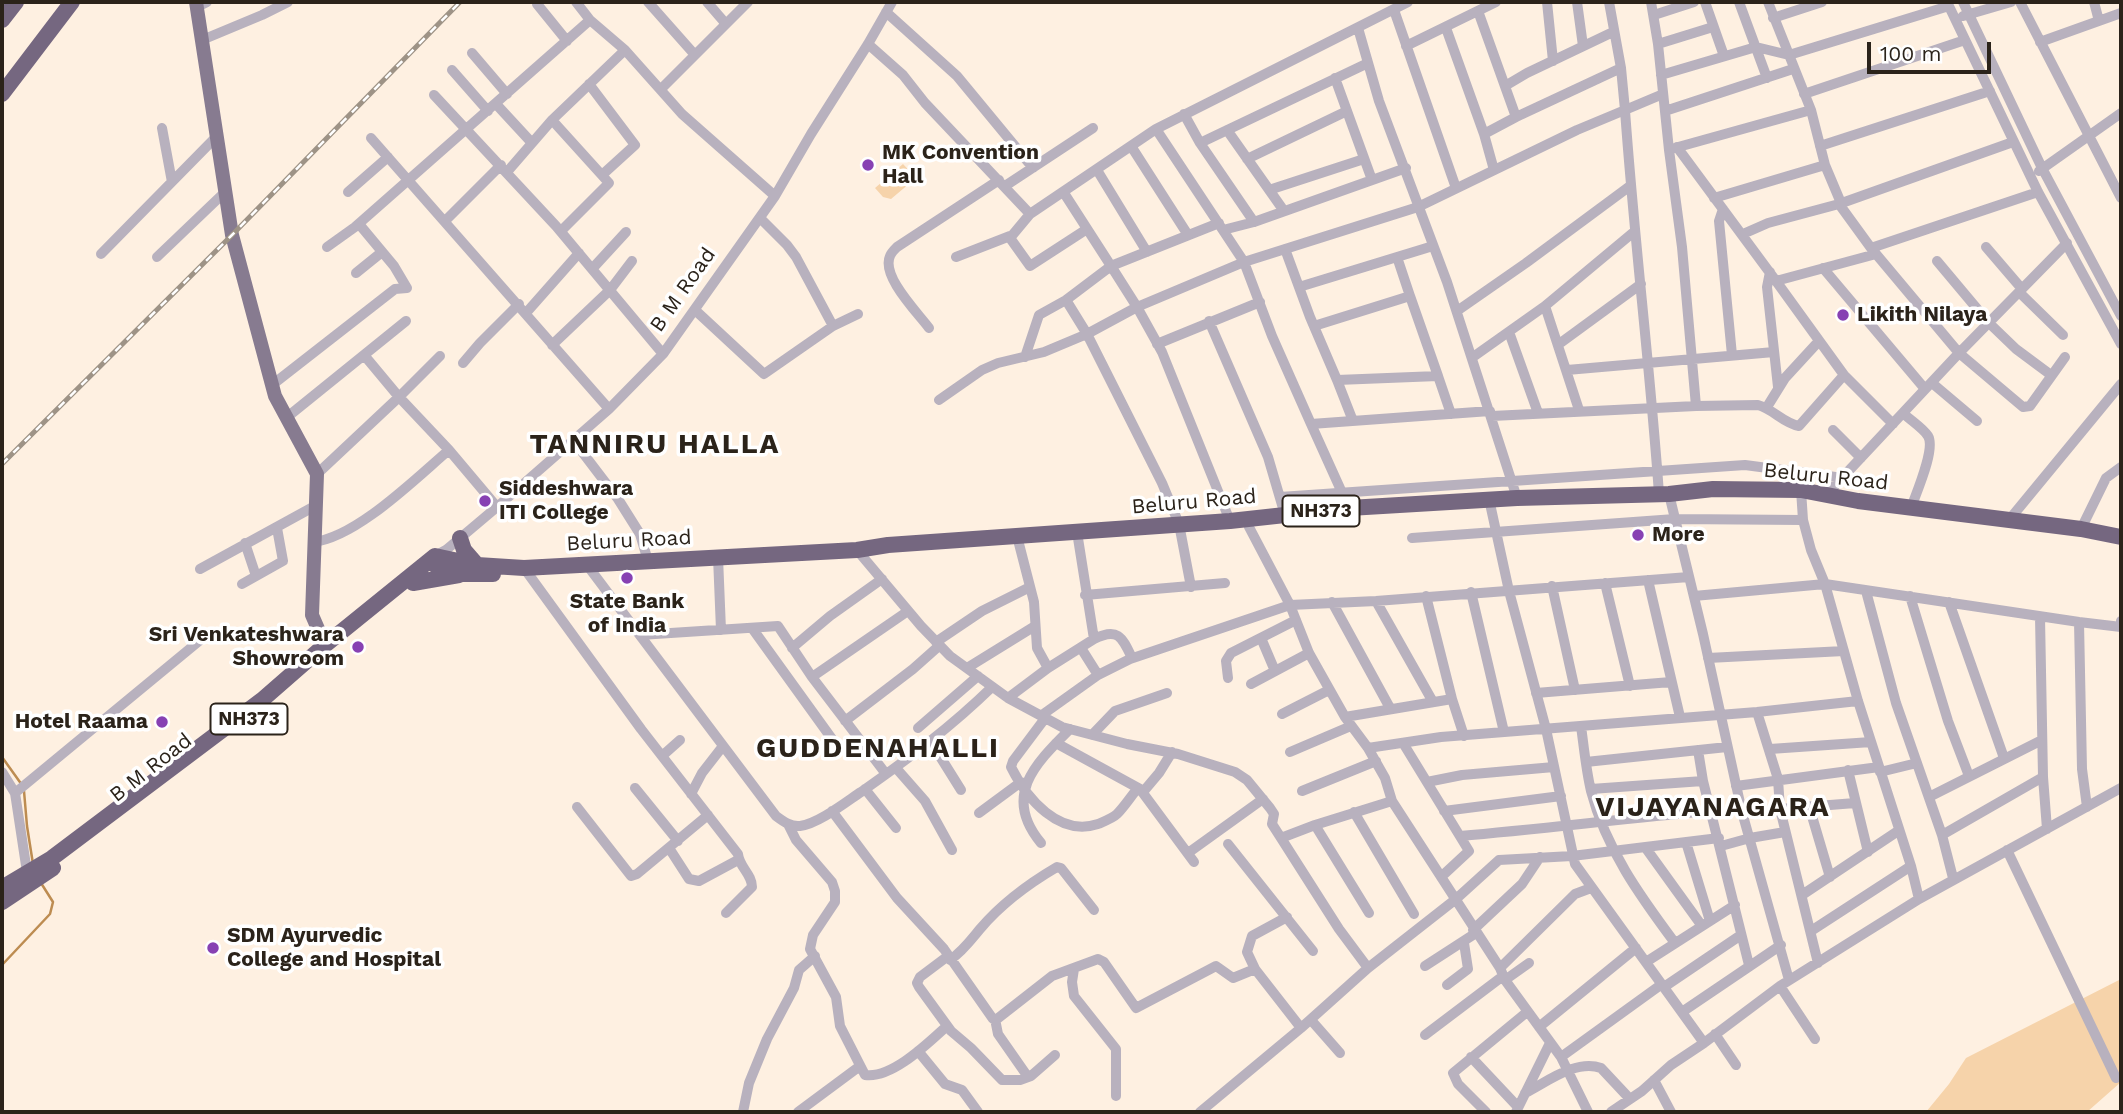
<!DOCTYPE html>
<style>
body{margin:0}
#map{position:relative;width:2123px;height:1114px;overflow:hidden;background:#fef0e1;font-family:"Work Sans",sans-serif}
canvas{display:block}
.frame{position:absolute;inset:0;border:4px solid #2b231a;pointer-events:none}
.scale{position:absolute;left:1867px;top:42px;width:124px;height:32px;box-sizing:border-box;border:4px solid #2b231a;border-top:0;padding-left:9px;font-size:21px;line-height:24px;white-space:nowrap;color:#2b231a;-webkit-text-stroke:5px #fff;paint-order:stroke}
</style>
<div id="map">
<canvas width="2123" height="1114"></canvas>
<div class="frame"></div>
<div class="scale">100 m</div>
</div>
<script>
const g = document.querySelector('canvas').getContext('2d');
g.lineJoin = 'round';
function paint(path, color) { g.fillStyle = color; g.fill(path, 'evenodd'); }
function trace(path, color, width, dash) { g.strokeStyle = color; g.lineWidth = width; g.lineCap = dash ? 'butt' : 'round'; g.setLineDash(dash || []); g.stroke(path); }
function write(font, color, halo, rows, align = 'center') {
  g.font = font + ' "Work Sans",sans-serif'; g.lineWidth = 7; g.setLineDash([]); g.textBaseline = 'middle'; g.strokeStyle = halo; g.fillStyle = color; for (const [text, x, y, turn = 0] of rows) {
    g.save(); g.translate(x, y); g.rotate((+turn || 0) * Math.PI / 180); g.textAlign = isNaN(turn) ? turn : align; if (halo) g.strokeText(text, 0, 0); g.fillText(text, 0, 0); g.restore();
  }
}
paint(new Path2D(`
 M903,164l13,14 -25,21 -8,-2 -8,-9z
 M2121,979v103l-34,30h-161l23,-28 17,-26z`), '#f6d3aa');
trace(new Path2D(`
 M2,757l20,28
 M24,791l3,35 6,38
 M2,965l48,-51 3,-12 -12,-19`), '#bd8c51', 2.5);
trace(new Path2D(`
 M576,2l14,18 35,30
 M648,2l47,53
 M707,2l19,22
 M1547,2l6,59
 M1577,2l6,44
 M1705,2l19,54
 M1739,2l28,76
 M1768,2l43,108 14,55 16,38
 M1947,2l91,190 83,152
 M1963,2l79,166 79,148
 M2020,2l101,196
 M2094,2l5,19
 M537,4l30,37
 M197,7l10,-5
 M1394,10l62,178
 M1478,11l38,106
 M886,12l71,64 76,92
 M1654,15l40,-13
 M1963,16l48,-14
 M1773,18l49,-16
 M1358,28l21,73 68,181 70,216
 M1446,28l38,106 10,36
 M202,40l60,-25 26,-13
 M2040,42l81,-29
 M868,44l35,31 22,28 105,111 126,-85 252,-127
 M1658,44l55,-17
 M1406,46l90,-44
 M472,53l35,41
 M452,70l36,41
 M1661,75l95,-28 33,8 160,-49
 M1335,78l37,102
 M589,84l46,61 -33,30
 M1505,86l22,-13 86,-41
 M661,89l87,-87
 M1804,94l161,-54
 M434,95l122,131 107,128
 M496,104l36,39
 M1665,111l128,-42
 M1184,114l16,29 54,79
 M552,120l57,63 -48,48
 M162,128l10,54
 M1156,129l88,133 28,74 39,88
 M1227,130l57,81
 M1484,134l32,-17 105,-49
 M371,138l238,271
 M1200,143l168,-80
 M1131,146l57,89
 M1820,146l170,-55
 M1677,147l99,134
 M1671,149l140,-39
 M1247,159l100,-48
 M1097,170l50,82
 M2039,171l82,-58
 M507,172l45,-52 73,-70 57,64 93,82
 M1005,186l88,-58
 M1269,190l95,-31
 M348,192l40,-35
 M1714,198l111,-33
 M1839,204l32,44 88,105 64,54 7,-1 35,-49
 M1723,209l-4,12 13,134
 M1030,214l-20,24 20,28 57,-37
 M760,218l27,27 9,12 37,69
 M445,221l56,-56
 M1223,230l31,-8 152,-54
 M1743,234l25,-11 71,-19 174,-62
 M327,247l28,-20 235,-207
 M1986,247l36,42
 M1871,248l167,-56
 M1285,249l25,68 27,63 101,-4 13,38
 M101,254l116,-118
 M1876,254l-100,27 68,94 49,49
 M157,257l68,-65
 M956,257l54,-21
 M1937,261l52,62 27,26 35,26
 M1823,268l102,121
 M592,269l34,-37
 M1770,272l-3,15 11,100
 M356,273l26,-21
 M1299,287l134,-41
 M2019,292l44,43
 M1410,296l28,80
 M1066,300l21,34 75,149 17,41 12,63
 M1545,306l34,104
 M695,310l69,64 69,-48 25,-12
 M1457,311l69,-48 104,-77
 M526,313l53,-60
 M1209,321l59,136 17,58
 M1314,326l96,-30 -13,-39
 M929,328c-12,-16 -48,-52 -39,-72 1,-3 4,-6 7,-9l102,-67
 M1509,332l29,81
 M1157,344l103,-42
 M1559,344l82,-60
 M552,345l58,-55 22,-29
 M364,355l35,42 41,-41
 M1025,357l14,-42 27,-15 45,-34 -47,-73
 M1473,357l72,-51 90,-75
 M463,363l17,-20 39,-39
 M1567,370l207,-18
 M1337,380l16,41
 M1932,383l45,38
 M272,385l123,-96 12,-1 -13,-22 -35,-42
 M939,400l43,-30 16,-7 46,-11 43,-18 50,-27 -26,-41 108,-43
 M1696,406l62,-1c15,4 25,18 41,21l45,-51
 M1767,407l18,-29 34,-37
 M1903,413c7,7 20,15 25,23 8,13 -12,57 -17,72
 M1492,416l204,-10 -14,-159 -13,-97 -11,-106 -7,-42
 M286,418l120,-97
 M1833,430l28,28
 M573,440l45,59 22,35 8,27
 M317,474l82,-77 50,53
 M1801,490l2,30 8,30 14,34 33,117 53,165 8,33
 M1659,494c-9,-128 -25,-256 -34,-384l38,-16
 M1669,494l34,140 39,178 47,168
 M1826,495l133,-142 108,-110
 M1280,497l465,-32 98,13
 M1344,497l-33,-73 179,-13
 M1489,499l20,92 37,138 29,135 129,179 76,-57 139,-87 202,-111
 M1249,519v8l41,78 19,48 36,64 23,31 17,30 7,23 108,167 5,12 56,77 27,55
 M2009,520l112,-136
 M1230,521l-68,-169 -25,-45 107,-45 174,-55 159,-77 48,-20 -4,-42 -12,-66
 M2081,529l25,-51 15,-11
 M1017,536l17,66 3,46 11,20
 M1412,538l263,-19 128,1
 M313,542c43,-4 103,-64 136,-92l48,57
 M245,543l11,33
 M857,550l64,76 29,30 58,42 54,29 65,17 51,10 57,18 12,8 23,28 4,6 -2,10 9,14 58,91 29,39
 M435,556l11,-6 51,-43 112,-98 54,-55 112,-158 36,-62 57,-90 24,-42
 M718,557l3,73
 M587,565l189,251c8,6 15,11 24,10 18,-2 46,-24 61,-34 47,-33 90,-65 131,-105
 M524,568l117,161 97,125c1,13 14,20 14,33l-26,26
 M200,569l115,-63
 M1648,580l32,137
 M1605,583l25,103
 M242,584l41,-23 -6,-33
 M1552,586l23,104
 M1866,591l30,112 46,132 11,43
 M1471,592l33,140
 M1085,595l140,-12
 M1694,596l131,-12 254,38 42,5v-6
 M1910,596l38,125 21,55
 M1376,601l57,101
 M1332,602l58,106
 M1949,602l55,156
 M2079,622l3,147 5,38
 M752,628l88,122
 M640,635l138,-9 34,51 74,97
 M1261,638l14,33
 M1094,639c24,-12 28,-2 38,19
 M936,642l46,-31 48,-24
 M792,648l38,-32 52,-37
 M1081,648l17,27
 M1708,658l136,-7
 M967,668l68,-42
 M812,677l96,-66
 M1228,678l-2,-17 5,-8 65,-33
 M1251,684l58,-31
 M1536,693l135,-11
 M1008,698l40,-30 46,-29 -17,-107
 M1452,699l12,37
 M1757,712l21,67 2,30 38,154
 M1282,714l47,-24
 M1042,715l56,-40 32,-16 160,-54 86,-4 313,-24
 M1046,717l-33,44 -2,6c16,32 48,70 87,57 7,-3 15,-6 19,-10 8,-8 14,-18 21,-26
 M1345,717l107,-18 -26,-103
 M845,721l68,-52 27,-24
 M1581,726c3,22 5,44 10,65 15,58 49,105 84,152
 M918,728l60,-52
 M1092,735l23,-24 52,-18
 M931,742l30,48
 M1056,743l84,46 54,73
 M1403,743l66,108 -28,26
 M1368,748l73,-11 316,-25 101,-11
 M1770,749l101,-7
 M1698,750l5,31 46,184
 M1290,752l61,-26
 M662,756l18,-16
 M1586,762l141,-15
 M896,768l29,33 27,49
 M1848,770l20,82
 M2,772l13,21 12,79
 M1880,772l37,-9
 M2043,777l4,52
 M1427,782l35,-7 92,-8
 M1736,786l143,-19
 M635,788l43,53
 M865,789l31,39
 M1591,789l112,-8
 M1302,791l74,-30
 M1143,792l16,-19 13,-21
 M15,793l189,-156
 M691,794l11,-21 21,-27
 M1929,797l113,-57
 M1809,806l21,71
 M577,807l54,69 6,-2 71,-59
 M1780,809l75,-6
 M832,811l65,87 47,51 49,70h4l55,-43 46,-17 6,3 32,46 80,-42 17,12 22,-9
 M1444,811l117,-15
 M1354,812l60,102
 M979,813l42,-31
 M788,824l8,16 36,42 3,9v11l-22,33 -3,14 26,48 4,29 25,49c27,4 63,-32 82,-49
 M1315,825l54,88
 M1942,835l101,-58 -3,-160
 M1460,836c84,-7 167,-18 251,-25
 M1281,838l34,-13 77,-24
 M1686,842l24,79
 M1041,843c-39,-47 -6,-79 29,-114
 M1228,844l85,107
 M1721,846l29,-8 35,-6
 M1645,847l57,79
 M669,848l20,31 10,2 39,-21
 M2007,850l109,228
 M1188,853l75,-54
 M1802,895l96,-64
 M1287,917l-35,19 -5,16 8,17 46,59
 M1473,930l49,-46 18,-27
 M1811,931l100,-65
 M948,956l-28,21 -3,6 2,4 32,44 20,17 31,32h18l11,-4 24,-21
 M950,960c13,-9 20,-19 30,-31 22,-26 48,-45 77,-62l4,1 33,42
 M1646,962l89,-57
 M1425,966l51,-33
 M1500,968l75,-74 16,-6
 M1074,969l-2,13 2,14 42,53v47
 M1505,980l24,-17
 M1447,985l21,-16 -4,-26
 M1780,986l35,53
 M1664,987l77,-52
 M1682,1012l99,-67
 M995,1019l3,15 30,43
 M1311,1020l29,33
 M1539,1027l97,-79
 M1715,1034l21,31
 M1425,1035l78,-59
 M918,1051l27,33 17,6 16,22
 M1471,1057l47,50
 M1561,1057l101,-73
 M1654,1080l17,32
 M1525,1093c22,-11 51,-34 76,-25l29,31
 M743,1112l6,-29 18,-44 27,-51 5,-18 16,-14
 M798,1112l62,-46
 M1200,1112l101,-84 67,-60 88,-69 43,-39 73,-4 147,-18
 M1486,1112l-28,-28 -5,-11 74,-61
 M1516,1112l34,-69
 M1611,1112l31,-21 29,-26 33,-22`), '#b8b1be', 10);
trace(new Path2D(`
 M196,2l36,233 43,161 42,78 -5,141 13,30`), '#877b90', 14);
trace(new Path2D(`
 M2,20l14,-18
 M2,94l70,-92
 M460,538l4,12 13,15
 M428,562l33,12h32
 M413,583l46,-8
 M2,888l50,-30 210,-158 63,-55 110,-89 42,9 47,3 333,-18 31,-5 342,-24 119,-13 168,-10 152,-4 44,-5 88,1 57,11 223,28 40,8
 M2,902l51,-34`), '#756780', 16);
const rail = new Path2D(`
 M2,464l230,-229 228,-233`);
trace(rail, '#9e9386', 5);
trace(rail, '#fff', 2.5, [8]);
for (const [x, y, r, color] of [
 [868,165,7,"#8741b3"],
 [1843,315,7,"#8741b3"],
 [485,501,7,"#8741b3"],
 [1638,535,7,"#8741b3"],
 [627,578,7,"#8741b3"],
 [358,647,7,"#8741b3"],
 [162,722,7,"#8741b3"],
 [213,948,7,"#8741b3"]
]) { const dot = new Path2D(); dot.arc(x, y, r, 0, 2 * Math.PI); g.fillStyle = color; g.fill(dot); trace(dot, '#fff', 2.5); }
for (const [x, y, w] of [
 [1321,511,77],
 [249,719,77]
]) { const box = new Path2D(); box.roundRect(x - w / 2, y - 15.5, w, 31, 5); g.fillStyle = '#fff'; g.fill(box); trace(box, '#2b231a', 2); }
write('bold 19px', '#2b231a', null, [
 ["NH373",1321,511],
 ["NH373",249,719]
]);
write('bold 21px', '#2b231a', '#fff', [
 ["MK Convention",882,153],
 ["Hall",882,177],
 ["Likith Nilaya",1857,315],
 ["Siddeshwara",499,489],
 ["ITI College",499,513],
 ["More",1652,535],
 ["State Bank",627,602,"center"],
 ["of India",627,626,"center"],
 ["Sri Venkateshwara",344,635,"right"],
 ["Showroom",344,659,"right"],
 ["Hotel Raama",148,722,"right"],
 ["SDM Ayurvedic",227,936],
 ["College and Hospital",227,960]
], 'left');
write('21px', '#2b231a', '#fff', [
 ["B M Road",683,290,-55],
 ["Beluru Road",1826,477,6],
 ["Beluru Road",1194,502,-5],
 ["Beluru Road",629,541,-3],
 ["B M Road",151,768,-38]
]);
g.letterSpacing = '2px';
write('bold 28px', '#2b231a', '#fff', [
 ["TANNIRU HALLA",655,445],
 ["GUDDENAHALLI",878,749],
 ["VIJAYANAGARA",1713,808]
]);
g.letterSpacing = '0px';
</script>
